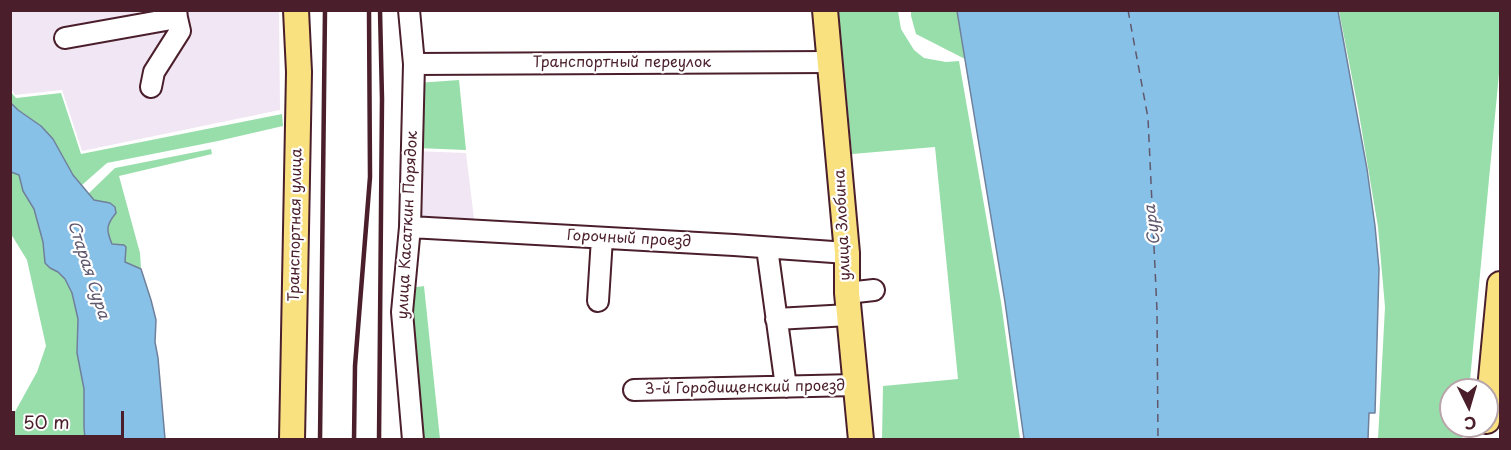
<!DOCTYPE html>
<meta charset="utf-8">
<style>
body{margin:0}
#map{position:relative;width:1511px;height:450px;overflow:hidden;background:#fff;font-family:"Playpen Sans",sans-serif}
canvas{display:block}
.frame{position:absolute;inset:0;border:12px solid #4a1f2b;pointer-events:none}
.north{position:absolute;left:1439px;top:378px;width:60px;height:60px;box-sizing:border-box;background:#fff;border:2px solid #b7a5aa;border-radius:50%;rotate:175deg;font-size:16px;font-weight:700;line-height:24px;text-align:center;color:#4a1f2b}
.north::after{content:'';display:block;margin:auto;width:21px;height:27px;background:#4a1f2b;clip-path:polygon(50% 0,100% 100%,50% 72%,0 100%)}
.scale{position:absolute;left:12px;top:411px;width:112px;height:27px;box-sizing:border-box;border:3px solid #4a1f2b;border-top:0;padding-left:8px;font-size:18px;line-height:21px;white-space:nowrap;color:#4a1f2b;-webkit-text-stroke:4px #fff;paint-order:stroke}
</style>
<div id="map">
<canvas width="1511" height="450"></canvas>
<div class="frame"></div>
<div class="north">С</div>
<div class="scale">50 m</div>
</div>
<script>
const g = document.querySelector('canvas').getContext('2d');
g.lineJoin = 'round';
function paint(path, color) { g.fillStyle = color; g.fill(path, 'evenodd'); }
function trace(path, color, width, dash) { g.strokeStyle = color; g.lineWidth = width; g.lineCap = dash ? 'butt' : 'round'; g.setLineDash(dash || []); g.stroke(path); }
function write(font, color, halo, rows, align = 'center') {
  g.font = font + ' "Playpen Sans",sans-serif'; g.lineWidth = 4.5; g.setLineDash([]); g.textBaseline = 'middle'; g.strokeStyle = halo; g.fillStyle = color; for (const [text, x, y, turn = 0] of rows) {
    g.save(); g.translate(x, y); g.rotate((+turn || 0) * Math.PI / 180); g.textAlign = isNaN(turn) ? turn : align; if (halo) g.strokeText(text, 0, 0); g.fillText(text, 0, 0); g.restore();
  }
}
paint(new Path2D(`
 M11,11h268l1,99 -198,41 -20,-61 -47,5 -4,-7z
 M416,151l50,2 9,74 -58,-3z`), '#f1e6f3');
paint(new Path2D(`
 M838,11h60l3,18 13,21 10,8 22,4 13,-1 42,241 19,137h-138l1,-53 75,-7 -23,-232 -83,7z
 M911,11h46l8,48 -49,-25 -5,-18z
 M1339,11h161v52l-30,317 -1,10h-18v36h13l-2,13h-84l7,-132 -7,-80 -20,-119z
 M459,80l7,70 -49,-2v-65z
 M10,91l6,7 45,-5 20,61 201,-40 1,12 -65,15 -111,22 -25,22 -9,-10 -20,-36 -12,-13 -23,-16 -7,-8z
 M211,149l1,5 -93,22 21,77 1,16 -16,-7 -13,-18 -4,-10v-11l8,-10 -6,-10 -16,-3 -6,-6 27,-26z
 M11,172l8,3 4,16 11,18 9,33 2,21 5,5 8,4 8,7 6,14 6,26 -1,34 7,36v38l1,12h-74v-20l26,-47 9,-26 -19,-86 -16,-26z
 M424,286l16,153h-20l-10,-151z`), '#98deaa');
const water = new Path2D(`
 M957,11h381l29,158 8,57 4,43 -4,144h-6l-1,26h-344l-19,-137z
 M10,102l8,8 23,16 12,13 20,36 21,25 16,3 5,4 1,6c-10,12 -10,17 -4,31l12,1 2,2 -1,15 16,7 10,31 5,20 -1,22 3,16 7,81h-80l-1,-12v-38l-7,-36 1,-34 -6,-26 -7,-14 -7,-7 -8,-4 -5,-5 -2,-21 -9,-33 -11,-18 -4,-16 -8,-3z`);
paint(water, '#88c1e7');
trace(water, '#6f809c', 1.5);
trace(new Path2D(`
 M1128,10l20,108 9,193 1,129`), '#60586d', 1.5, [8, 6]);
const minor = new Path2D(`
 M409,10l5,54 -4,163 -8,85 11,128
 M65,38l112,-20 -1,-8
 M414,64l417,-2
 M151,87l3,-15 26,-41 -3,-13
 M410,227l324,18 113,8
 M767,248l19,139
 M847,293l27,-3
 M598,301l4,-63
 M776,319l73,-4
 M634,390l222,-5`);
const major = new Path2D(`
 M825,10l22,243v40l14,147
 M1487,421l13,-137
 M292,440l7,-368 -3,-62`);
trace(minor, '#4a1f2b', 24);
trace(major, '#4a1f2b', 28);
trace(minor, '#fff', 20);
trace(major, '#fae180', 24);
trace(new Path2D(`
 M320,440l5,-430
 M354,440l1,-74 15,-189 -1,-167
 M379,440l3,-341 -2,-89`), '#4a1f2b', 4.5);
write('15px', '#4a1f2b', '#fff', [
 ["Транспортный переулок",622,63],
 ["Транспортная улица",296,225,-89],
 ["улица Касаткин Порядок",408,225,-87],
 ["улица Злобина",843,225,-93],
 ["Горочный проезд",629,239,3],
 ["3-й Городищенский проезд",745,388,-1]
]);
write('italic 16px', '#60586d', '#fff', [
 ["Сура",1153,225,-97],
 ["Старая Сура",88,270,72]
]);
</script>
